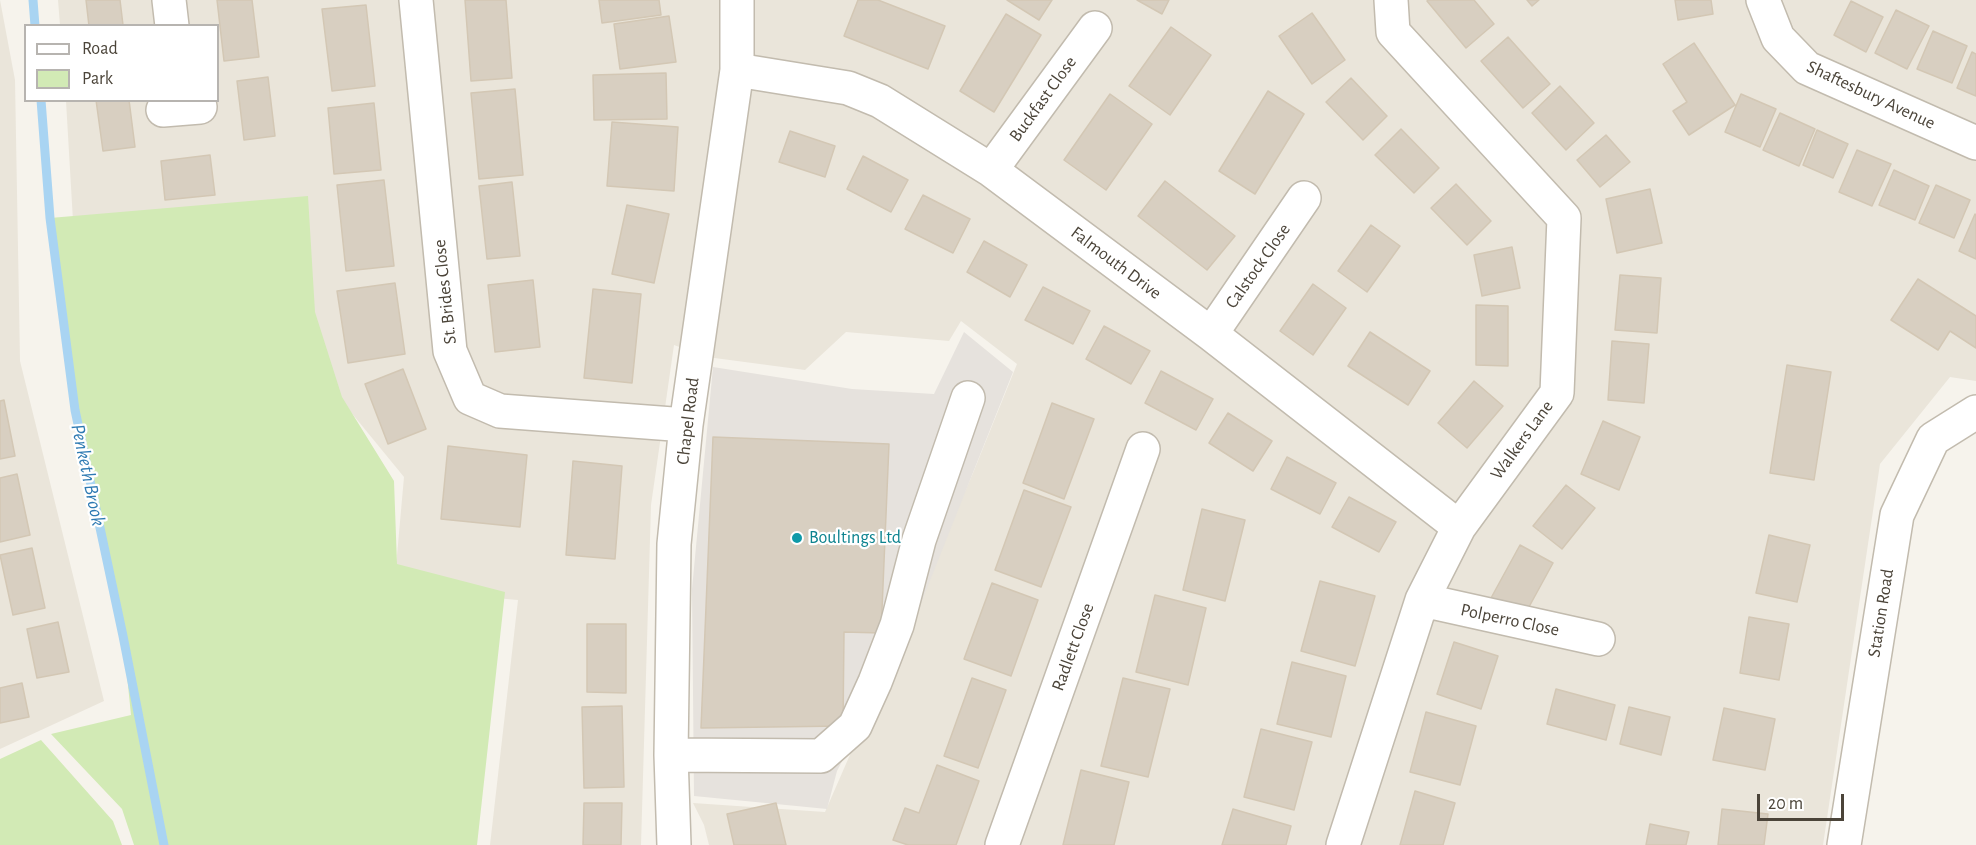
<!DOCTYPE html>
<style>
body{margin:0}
#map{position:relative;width:1976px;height:845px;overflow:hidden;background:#f6f3ec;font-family:"Alegreya Sans",sans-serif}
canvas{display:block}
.legend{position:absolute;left:24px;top:24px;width:195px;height:78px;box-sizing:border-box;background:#fff;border:2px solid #b7b4b0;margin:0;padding:8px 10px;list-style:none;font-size:18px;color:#4b4439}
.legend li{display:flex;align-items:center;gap:12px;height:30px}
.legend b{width:30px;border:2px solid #b7b4b0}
.scale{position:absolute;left:1757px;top:794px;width:87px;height:27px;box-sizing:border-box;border:3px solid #4b4439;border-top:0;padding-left:8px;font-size:18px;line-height:21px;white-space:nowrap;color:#4b4439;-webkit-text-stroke:4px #fff;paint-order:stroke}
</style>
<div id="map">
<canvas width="1976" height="845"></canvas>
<ul class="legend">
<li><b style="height:8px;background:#fff"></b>Road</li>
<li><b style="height:16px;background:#d2eab5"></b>Park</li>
</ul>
<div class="scale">20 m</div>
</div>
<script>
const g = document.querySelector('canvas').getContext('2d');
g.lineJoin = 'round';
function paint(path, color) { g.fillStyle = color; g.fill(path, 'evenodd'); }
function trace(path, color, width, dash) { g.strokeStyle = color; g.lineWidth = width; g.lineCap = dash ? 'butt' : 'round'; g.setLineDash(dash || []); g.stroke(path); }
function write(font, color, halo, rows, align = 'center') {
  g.font = font + ' "Alegreya Sans",sans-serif'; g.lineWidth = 4.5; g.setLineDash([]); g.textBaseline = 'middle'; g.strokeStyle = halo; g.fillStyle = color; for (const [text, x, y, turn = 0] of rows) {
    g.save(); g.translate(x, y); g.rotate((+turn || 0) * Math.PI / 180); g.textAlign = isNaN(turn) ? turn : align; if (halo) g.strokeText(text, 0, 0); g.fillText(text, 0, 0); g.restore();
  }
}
paint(new Path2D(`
 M0,0l15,80 5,281 84,340 -104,48z
 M58,0h1918v381l-26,-4 -70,87 -57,381h-1114l-5,-20 -11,-22 132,9 148,-339 44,-109 -56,-43 -12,20 -103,-9 -41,38 -98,-13 -33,-12 -23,160 -10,340h-151l28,-245 -124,-11 10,-112 -77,-94 -253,-145 -8,-137 152,-1v-74l-158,-1z`), '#eae5da');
paint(new Path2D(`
 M964,332l49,40 -101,254 -75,145 -10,38 -133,-13 -2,-207 21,-222 139,22 82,5z`), '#e6e2dd');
paint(new Path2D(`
 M308,196l7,116 27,85 52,84 3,83 108,28 -28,253h-343l-12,-36 -71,-75 80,-19 -8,-79 -48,-226 -25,-192z
 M41,740l72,81 9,24h-122v-86z`), '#d2eab5');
trace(new Path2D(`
 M33,0l2,26
 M41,100l9,118 25,192 48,226 41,209`), '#a9d4f2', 9);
const building = new Path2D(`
 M86,0h34l3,25 -34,1z
 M217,0h35l7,57 -35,4z
 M465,0h41l6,78 -41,3z
 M599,0h60l2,15 -59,8z
 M858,0h20l67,26 -17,43 -84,-33z
 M1007,0h45l-13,20z
 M1137,0h32l-7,14z
 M1428,0h46l20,24 -28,24 -39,-47z
 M1527,0h12l-7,6z
 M1675,0h36l2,14 -35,6z
 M1851,1l32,16 -17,35 -32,-17z
 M366,5l9,81 -43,5 -10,-82z
 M1896,10l33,16 -22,43 -32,-16z
 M1312,13l33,47 -33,24 -33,-48z
 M1006,14l35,21 -47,77 -34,-21z
 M669,16l7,46 -56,7 -6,-45z
 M1171,27l40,28 -41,60 -41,-29z
 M1933,31l34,15 -15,37 -35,-14z
 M1508,37l42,47 -27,24 -42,-47z
 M1694,43l41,62 -46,30 -16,-24 14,-9 -24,-38z
 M1972,52l4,2v42l-19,-8z
 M666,73l1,46 -73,1 -1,-45z
 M268,77l7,59 -31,4 -7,-59z
 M1351,78l36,38 -24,24 -37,-38z
 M1560,86l34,37 -28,27 -34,-37z
 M515,89l8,86 -44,4 -8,-86z
 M1268,91l36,23 -49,80 -36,-23z
 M1110,94l42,30 -46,66 -42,-30z
 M1741,94l35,15 -16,38 -35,-15z
 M96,100h33l6,47 -32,4z
 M374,103l7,67 -47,4 -6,-66z
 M1780,113l35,16 -16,37 -36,-16z
 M612,122l66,5 -4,64 -67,-5z
 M1401,129l38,39 -25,25 -39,-38z
 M1817,130l31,14 -15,34 -30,-13z
 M790,131l45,15 -10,31 -46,-15z
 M1606,135l24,27 -30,25 -23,-27z
 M1857,150l34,14 -19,42 -33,-14z
 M210,155l5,40 -50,5 -4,-39z
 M863,156l45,24 -17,32 -44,-23z
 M1894,170l35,16 -14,34 -36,-15z
 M384,180l10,86 -48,5 -9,-86z
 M1165,181l70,55 -28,34 -69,-54z
 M512,182l8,74 -33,3 -8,-73z
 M1456,184l35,37 -24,24 -36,-37z
 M1936,185l34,15 -16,38 -35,-15z
 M1650,189l12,54 -45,10 -11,-54z
 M923,195l47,24 -17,34 -48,-24z
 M627,205l42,9 -15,69 -42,-9z
 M1975,214l1,1v44l-17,-8z
 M1371,225l29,21 -33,46 -29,-21z
 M984,241l43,24 -17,32 -43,-25z
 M1512,247l8,41 -38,8 -8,-41z
 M1620,275l41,3 -4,55 -42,-3z
 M1918,279l58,37v32l-26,-17 -12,19 -47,-30z
 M533,280l7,67 -45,5 -7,-67z
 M395,283l10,71 -57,9 -11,-72z
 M1313,284l33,24 -33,47 -33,-24z
 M1043,287l47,24 -17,33 -48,-24z
 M593,289l48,5 -9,89 -48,-5z
 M1476,305l32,1v60l-32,-1z
 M1104,326l46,25 -19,33 -45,-25z
 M1370,332l60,39 -22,34 -60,-39z
 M1612,341l37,3 -5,59 -36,-3z
 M1787,365l44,7 -17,108 -44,-7z
 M403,369l23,60 -38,15 -23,-60z
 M1161,371l52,28 -17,31 -51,-27z
 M1474,381l29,25 -36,42 -29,-25z
 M4,400l11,56 -15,3v-58z
 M1052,403l42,16 -30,80 -41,-16z
 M1228,413l44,28 -19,30 -44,-28z
 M1603,421l37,16 -21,53 -38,-16z
 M713,437l176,7 -8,189 -37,-1 -1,94 -142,2z
 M448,446l79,9 -7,72 -79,-8z
 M1287,457l49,26 -16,31 -49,-25z
 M573,461l49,5 -7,93 -49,-4z
 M17,474l13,61 -30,7v-64z
 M1566,485l29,23 -33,41 -29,-23z
 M1024,490l47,17 -30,80 -46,-17z
 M1349,497l47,25 -17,30 -47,-25z
 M1202,509l43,11 -20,81 -42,-11z
 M1769,535l41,10 -13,57 -41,-9z
 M1520,545l33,18 -29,53 -33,-18z
 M32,548l13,60 -32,7 -13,-60z
 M1320,581l55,15 -20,70 -54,-15z
 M992,583l46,17 -27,76 -47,-17z
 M1155,595l51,13 -18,77 -52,-13z
 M1749,617l40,7 -10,56 -39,-7z
 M58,622l11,50 -32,6 -10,-49z
 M587,624h39v69l-39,-1z
 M1454,642l44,14 -17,53 -44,-15z
 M1292,662l54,14 -15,61 -54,-13z
 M972,678l34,12 -28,78 -34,-12z
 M1123,678l47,11 -22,88 -47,-11z
 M22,683l7,34 -29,6v-35z
 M1556,689l59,16 -9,35 -59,-16z
 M622,706l2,81 -40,1 -2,-81z
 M1629,707l41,10 -9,38 -41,-11z
 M1724,708l51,11 -10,51 -52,-10z
 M1426,712l50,14 -16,59 -50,-13z
 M1261,729l51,13 -18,68 -50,-13z
 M937,765l42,16 -23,64h-48l-15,-5 12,-32 14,5z
 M1081,770l48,12 -15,63h-51z
 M1415,791l40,12 -12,42h-43z
 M584,803h38l-1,42h-38z
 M776,803l10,42h-52l-7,-31z
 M1233,809l58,17 -5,19h-64z
 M1722,809l46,5 -4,31h-46z
 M1650,824l39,8 -3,13h-40z`);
paint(building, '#d8cfc1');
trace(building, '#d3c7b4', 1.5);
const minor = new Path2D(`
 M169,0l3,26
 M416,0l34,351 20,47 30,13 186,14
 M1763,0l15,38 29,30 169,75
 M737,70l111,18 32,13 111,69 220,164 248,193
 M163,110l37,-3
 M991,170l104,-142
 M1211,334l93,-136
 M1422,600l176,39
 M671,755l150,1 34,-30 20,-44 22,-57 22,-85 49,-142
 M674,845l-3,-90 3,-211 12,-119 51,-355v-70
 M1002,845l141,-396
 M1343,845l79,-245 37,-73 98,-134 7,-175 -171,-186 -2,-32
 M1844,845l53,-330 36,-76 43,-27`);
trace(minor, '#c2bbae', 36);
trace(minor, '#fff', 33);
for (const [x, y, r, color] of [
 [797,538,6,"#0f9aa8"]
]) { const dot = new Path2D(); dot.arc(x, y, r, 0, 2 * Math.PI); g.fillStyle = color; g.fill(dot); trace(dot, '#fff', 2); }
write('18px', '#4b4439', '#fff', [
 ["Shaftesbury Avenue",1871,95,25],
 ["Buckfast Close",1043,99,-54],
 ["Falmouth Drive",1116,263,37],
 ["Calstock Close",1258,266,-55],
 ["St. Brides Close",445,292,-96],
 ["Chapel Road",688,421,-83],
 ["Walkers Lane",1522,440,-54],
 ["Station Road",1881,613,-81],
 ["Polperro Close",1510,620,12],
 ["Radlett Close",1073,647,-70]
]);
write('18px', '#0d838f', '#fff', [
 ["Boultings Ltd",809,538]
], 'left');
write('italic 20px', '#2e7ab2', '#fff', [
 ["Penketh Brook",88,475,78]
]);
</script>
